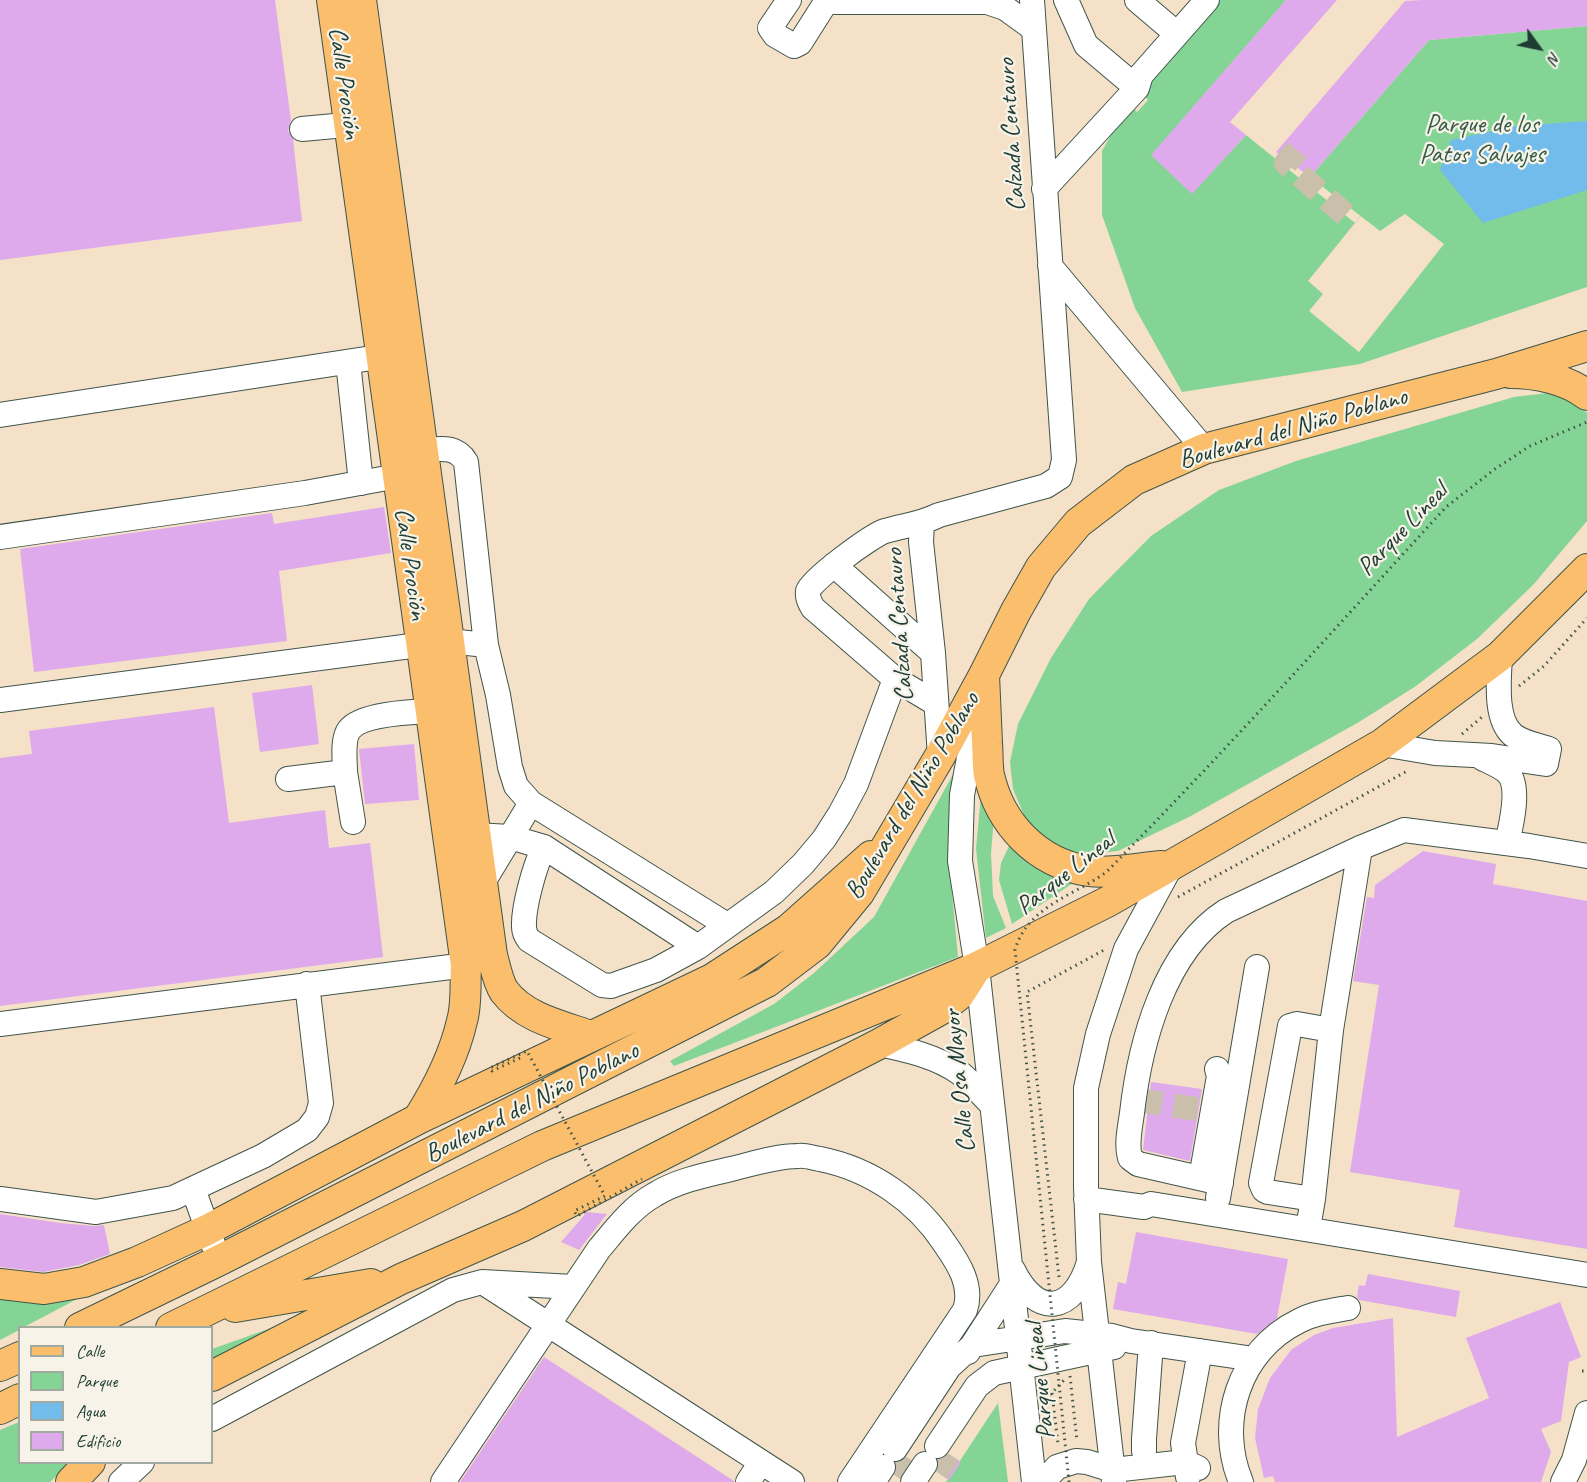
<!DOCTYPE html>
<meta charset="utf-8">
<style>
body{margin:0}
#map{position:relative;width:1587px;height:1482px;overflow:hidden;background:#f5e0c8;font-family:Caveat,sans-serif}
canvas{display:block}
.legend{position:absolute;left:18px;top:1326px;width:195px;height:138px;box-sizing:border-box;background:#f7f3e8;border:2px solid #a1aaa0;margin:0;padding:8px 10px;list-style:none;font-size:18px;color:#1f3d34}
.legend li{display:flex;align-items:center;gap:12px;height:30px}
.legend b{width:30px;border:2px solid #a1aaa0}
.north{position:absolute;left:1509px;top:18px;width:60px;height:60px;-webkit-text-stroke:4px #f7f3e8;paint-order:stroke;rotate:123deg;font-size:16px;font-weight:700;line-height:24px;text-align:center;color:#1f3d34}
.north::after{content:'';display:block;margin:auto;width:21px;height:27px;background:#1f3d34;clip-path:polygon(50% 0,100% 100%,50% 72%,0 100%)}
</style>
<div id="map">
<canvas width="1587" height="1482"></canvas>
<ul class="legend">
<li><b style="height:8px;background:#fabe6d"></b>Calle</li>
<li><b style="height:16px;background:#84d595"></b>Parque</li>
<li><b style="height:16px;background:#72bceb"></b>Agua</li>
<li><b style="height:16px;background:#deaaeb"></b>Edificio</li>
</ul>
<div class="north">N</div>
</div>
<script>
const g = document.querySelector('canvas').getContext('2d');
g.lineJoin = 'round';
function paint(path, color) { g.fillStyle = color; g.fill(path, 'evenodd'); }
function trace(path, color, width, dash) { g.strokeStyle = color; g.lineWidth = width; g.lineCap = dash ? 'butt' : 'round'; g.setLineDash(dash || []); g.stroke(path); }
function write(font, color, halo, rows, align = 'center') {
  g.font = font + ' Caveat,sans-serif'; g.lineWidth = 4.5; g.setLineDash([]); g.textBaseline = 'middle'; g.strokeStyle = halo; g.fillStyle = color; for (const [text, x, y, turn = 0] of rows) {
    g.save(); g.translate(x, y); g.rotate((+turn || 0) * Math.PI / 180); g.textAlign = isNaN(turn) ? turn : align; if (halo) g.strokeText(text, 0, 0); g.fillText(text, 0, 0); g.restore();
  }
}
paint(new Path2D(`
 M1220,0h66l-134,155 40,38 54,-58 109,88 -47,58 15,13 -14,17 50,41 85,-108 -39,-30 -25,17 -70,-54 119,-137 158,-14v261l-227,77 -178,28 -47,-84 -33,-93v-64l27,-48 8,9 11,-12 -7,-8z
 M1548,393l26,9 13,11v108l-54,64 -56,54 -61,47 -57,36 -170,95 -71,34 -47,5 -43,-31 -15,-36 -3,-27 8,-38 33,-66 38,-59 62,-63 68,-46 77,-29 218,-64z
 M956,769l-6,51 1,62 7,75 -284,109 -4,-5 104,-57 40,-31 60,-56z
 M982,784l12,33 -3,36 2,43 13,32 -20,10 -10,-89z
 M1011,842l68,37 -67,45 -13,-44 2,-17z
 M0,1294l81,3 -57,30 -4,1 -1,2 -19,10z
 M316,1312l-104,49v-12z
 M998,1403l10,79h-62z
 M19,1422l1,40 51,1 -21,19h-50v-52z`), '#84d595');
paint(new Path2D(`
 M1587,121v69l-104,33 -43,-53 11,-30 65,-14z`), '#72bceb');
paint(new Path2D(`
 M0,0h275l16,121 -3,10 5,8 9,82 -302,39z
 M1286,0h51l-107,122 16,13 -54,59 -41,-39z
 M1423,0h164v26l-158,14 -119,137 -34,-25 129,-151z
 M384,507l7,46 -112,18 8,70 -253,31 -14,-123 252,-36 2,11z
 M312,685l7,59 -59,8 -8,-59z
 M214,707l15,116 96,-13 4,38 41,-5 13,114 -383,49v-248l32,-4 -3,-23z
 M414,744l5,56 -54,4 -6,-55z
 M1423,851l73,13 -3,20 94,17v348l-133,-22 6,-37 -110,-18 29,-187 -26,-4 14,-84 7,1 1,-13z
 M1151,1082l51,7 -12,72 -47,-11z
 M587,1212l20,2 -28,36 -18,-8z
 M0,1214l60,9 34,3 10,-1 6,29 -31,11 -36,7 -43,-5z
 M1136,1232l152,27 -11,59 -20,16 -144,-25 5,-27 8,2z
 M1368,1274l92,17 -4,26 -97,-17 -2,-3 2,-12 6,1z
 M1560,1302l21,55 -12,5 -8,59 -20,8 10,23 -10,30h-266l-2,-6 -9,2 -9,-40 3,-29 12,-31 21,-28 23,-15 19,-7 60,-10 4,119 92,-39 -23,-60z
 M544,1357l190,124v1h-274z
 M949,1454l12,8 -12,18 -12,-8 1,-12z
 M907,1457l4,3 -11,19 -5,-4 2,-7 -1,-5z`), '#deaaeb');
trace(new Path2D(`
 M1297,150l-11,13 69,60
 M1138,1100l71,11
 M937,1472l12,-18
 M896,1476l12,-18`), '#cabfaa', 24, [24, 12]);
const minor = new Path2D(`
 M789,0l-19,28 5,7 19,11 6,-3 26,-41h161l18,6 29,21
 M1066,0l20,45 51,43
 M1137,0l40,34
 M302,129l65,-6
 M1044,189l93,-101 4,-13 66,-75
 M1050,266l154,183
 M348,362l13,121
 M0,415l398,-61
 M423,450c17,-1 33,-5 43,12l20,183 12,50 12,72 6,19 15,17 196,122
 M922,523l-1,19 12,111 7,103
 M0,537l305,-44 93,-17
 M834,565l99,88
 M0,700l449,-59 37,4
 M935,703l-40,-24 -82,-71c-3,-5 -6,-10 -5,-17 3,-11 64,-56 77,-60 20,-6 34,-6 54,-16l107,-29 14,-9 4,-17 -32,-460
 M978,710l-16,85 -2,66 17,106 57,515
 M1382,744l53,9 57,3 54,8 3,-15c-12,-4 -26,-6 -36,-14 -19,-16 -14,-57 -13,-79
 M1482,758c8,4 18,8 25,14 14,13 4,54 0,71
 M345,772l8,50
 M288,779l57,-7c0,-12 -3,-32 4,-42 12,-16 62,-18 82,-19
 M475,835l35,2 34,10 154,100
 M544,847c-9,18 -21,60 -20,80 0,5 2,9 5,13l73,45 9,1 45,-16 42,-23 76,-55 29,-28 21,-25 16,-25 16,-30 39,-105
 M482,884l49,-81
 M0,1024l466,-59
 M879,1044c28,6 57,12 81,29 11,9 21,21 31,31
 M1201,1178l18,-102 -2,-7
 M1221,1183l-83,-19 -8,-6c-4,-14 0,-30 2,-45 8,-70 32,-162 94,-202l134,-63 44,-18 125,16 58,10
 M193,1189l20,55
 M1218,1198l39,-231
 M0,1199l96,13 77,-14 90,-42 44,-26 10,-13 4,-14 -14,-119
 M1086,1199l58,8 7,-3 436,71
 M1313,1199l-45,-7 -4,-2 -3,-7 29,-157 7,-2 34,6
 M1308,1228l5,-29 18,-169 29,-182
 M1013,1270c24,49 61,43 76,-8
 M484,1283l308,199
 M968,1352l44,-68
 M212,1419l241,-129 29,-8 91,5
 M937,1446l40,-60 17,-13 120,-26
 M895,1449l54,-82 24,-22 92,-14 47,5 19,5 123,18
 M1144,1451v-12l7,-96
 M1188,1477l-5,-34 17,-92
 M121,1482l21,-20
 M443,1482l156,-233c16,-19 32,-41 55,-54 22,-14 51,-20 77,-26 21,-5 45,-13 67,-13 7,-1 15,2 22,3 51,10 97,42 125,85 14,20 28,42 20,66l-115,172
 M748,1482l13,-20
 M873,1482l10,-15
 M913,1482l12,-18
 M1043,1482l14,-15 19,-6 11,1 26,8 72,-8 13,6
 M1114,1482l-25,-220 -3,-75v-99l12,-54 28,-85 45,-83
 M1241,1482c-25,-60 -2,-132 58,-161 15,-8 32,-10 49,-13
 M1563,1482l11,-22 13,-47`);
const major = new Path2D(`
 M332,0l134,965c-1,18 1,39 -4,56 -8,35 -25,68 -44,98
 M361,0l131,955c3,11 6,27 12,36 20,27 58,35 87,45
 M1510,373c26,0 56,6 77,22
 M984,675c1,23 2,46 3,68 1,11 0,22 2,32 11,49 48,88 99,96 23,3 49,-3 73,-5
 M0,1284l44,5 40,-7 53,-20 70,-32 211,-111 294,-140 77,-50 82,-73
 M235,1307l136,-23
 M80,1328l140,-68 547,-278 50,-38 42,-51 81,-137 44,-81 32,-64 25,-44 37,-44 56,-43 70,-31 292,-75 91,-28
 M171,1328l371,-182 435,-179 132,-66 273,-157 118,-88 87,-87
 M0,1366l20,-9
 M212,1376l189,-97 122,-53 356,-182 61,-34 19,-15 18,-28
 M0,1409l20,-10
 M71,1482l19,-20`);
trace(minor, '#3f554a', 26);
trace(major, '#3f554a', 32);
trace(new Path2D(`
 M1519,686l25,-20 43,-48
 M1462,734l20,-17
 M1178,897l231,-127
 M1059,1277l-32,-285 77,-42
 M1582,1371h5
 M1070,1376l7,65
 M1052,1393l6,51
 M1046,1399l20,-21`), '#3f554a', 3, [1.5, 4.5]);
trace(minor, '#fff', 24);
trace(major, '#fabe6d', 30);
trace(new Path2D(`
 M520,1058l-28,13 -2,-3 37,-17 78,145 -31,15 3,5 65,-37
 M1069,1482l-54,-532c12,-43 58,-54 90,-77 6,-5 11,-11 16,-16 112,-114 218,-233 325,-350l49,-38 35,-23 57,-24`), '#3f554a', 3, [1.5, 4.5]);
write('26px', '#1f3d34', '#f7f3e8', [
 ["Calle Proción",344,83,82],
 ["Calzada Centauro",1012,135,-94],
 ["Boulevard del Niño Poblano",1293,429,-16],
 ["Parque Lineal",1403,530,-46],
 ["Calle Proción",410,564,82],
 ["Calzada Centauro",900,625,-94],
 ["Boulevard del Niño Poblano",913,796,-59],
 ["Parque Lineal",1066,874,-38],
 ["Calle Osa Mayor",960,1081,-96],
 ["Boulevard del Niño Poblano",532,1103,-27],
 ["Parque Lineal",1041,1381,-96]
]);
write('26px', '#335b47', '#f7f3e8', [
 ["Parque de los",1482,125],
 ["Patos Salvajes",1482,155]
]);
</script>
